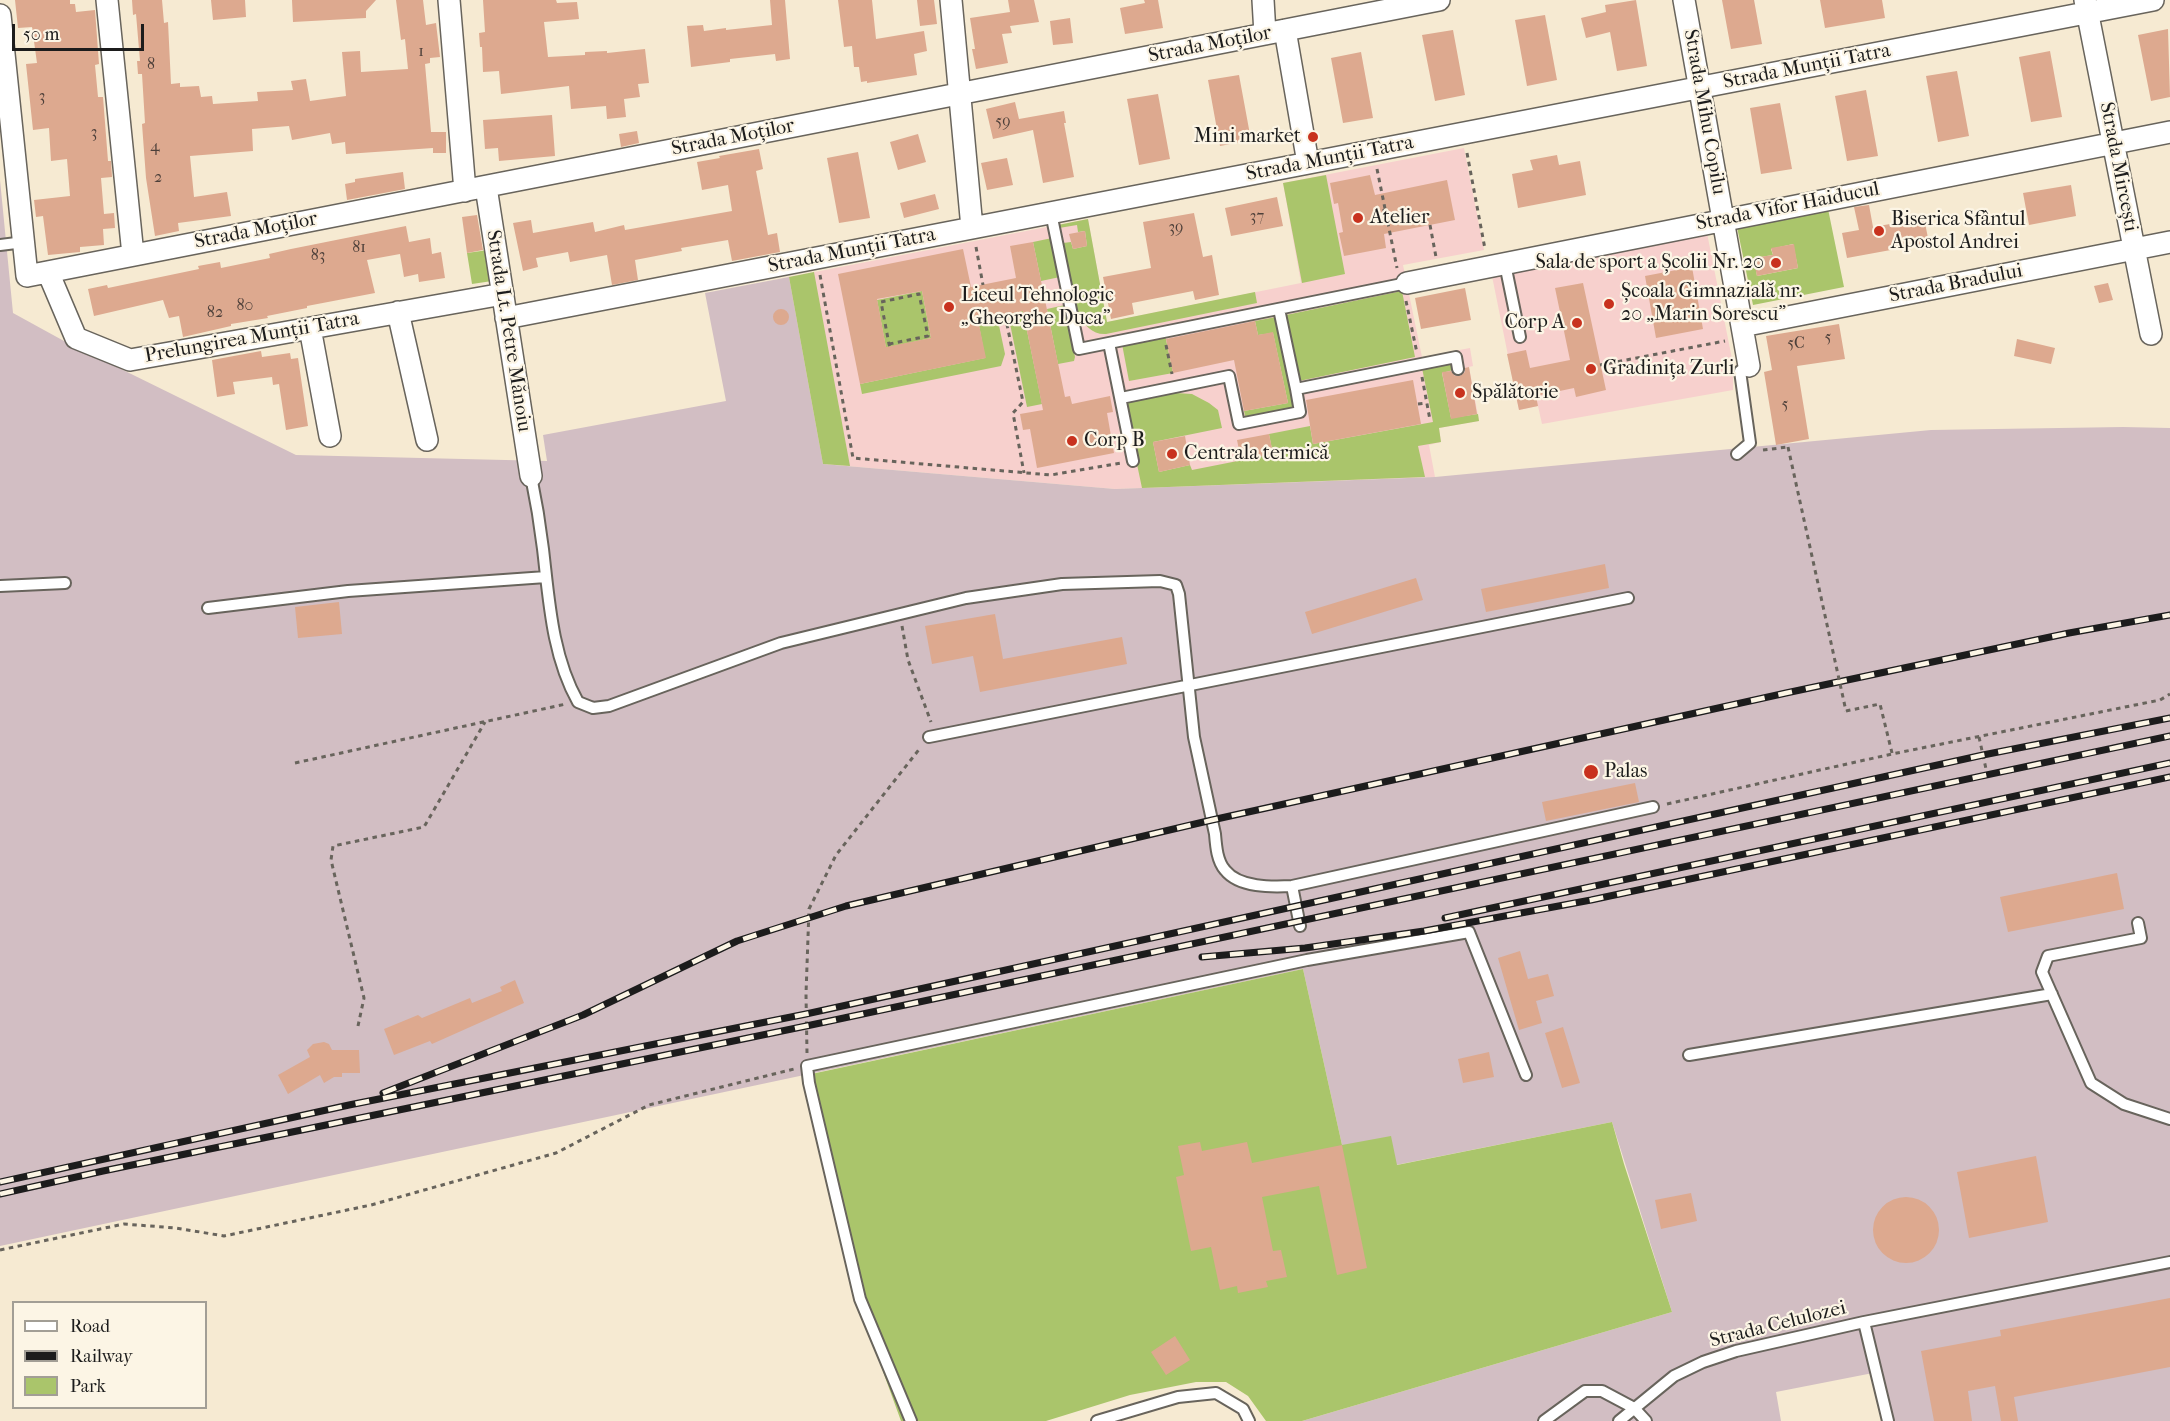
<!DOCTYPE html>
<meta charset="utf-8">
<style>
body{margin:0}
#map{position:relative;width:2170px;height:1421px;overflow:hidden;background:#f6ead2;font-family:"IM FELL French Canon",serif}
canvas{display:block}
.legend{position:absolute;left:12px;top:1301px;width:195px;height:108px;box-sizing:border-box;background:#fcf5e5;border:2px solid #a29e95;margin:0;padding:8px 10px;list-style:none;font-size:18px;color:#1c1c1c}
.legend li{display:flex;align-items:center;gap:12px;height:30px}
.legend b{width:30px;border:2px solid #a29e95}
.scale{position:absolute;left:12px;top:24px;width:132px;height:27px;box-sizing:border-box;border:3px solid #1c1c1c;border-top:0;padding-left:8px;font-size:18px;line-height:21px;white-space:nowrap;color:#1c1c1c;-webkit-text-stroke:4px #fcf5e5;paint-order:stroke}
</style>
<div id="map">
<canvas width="2170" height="1421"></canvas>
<ul class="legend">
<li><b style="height:8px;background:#fff"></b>Road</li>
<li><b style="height:8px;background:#1c1c1c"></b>Railway</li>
<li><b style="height:16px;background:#aac56b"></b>Park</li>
</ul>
<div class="scale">50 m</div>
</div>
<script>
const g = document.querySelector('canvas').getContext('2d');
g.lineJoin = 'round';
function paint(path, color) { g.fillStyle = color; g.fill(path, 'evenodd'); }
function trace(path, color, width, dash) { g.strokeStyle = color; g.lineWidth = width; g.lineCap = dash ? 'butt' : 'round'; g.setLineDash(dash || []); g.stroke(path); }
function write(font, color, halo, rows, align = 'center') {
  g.font = font + ' "IM FELL French Canon",serif'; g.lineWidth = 4.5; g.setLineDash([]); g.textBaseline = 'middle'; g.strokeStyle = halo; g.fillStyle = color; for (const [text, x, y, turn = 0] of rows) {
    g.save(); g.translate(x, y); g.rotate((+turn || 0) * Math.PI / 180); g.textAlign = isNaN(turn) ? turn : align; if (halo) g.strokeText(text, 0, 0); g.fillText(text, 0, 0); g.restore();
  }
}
paint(new Path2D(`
 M1464,148l20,102 -81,15 19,92 48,-9 3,18 -4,1 10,54 -40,7 2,14 -12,3 6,32 -320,12 -292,-25 -34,-187 299,-58 19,103 194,-39 -18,-100z
 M1707,233l26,131v26l-191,34 -4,-18 -19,4 -27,-134z`), '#f7d0cd');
paint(new Path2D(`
 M0,180l13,133 51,28 232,114 251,6 -4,-26 183,-34 -21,-108 84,-16 34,187 292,25 320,-12 496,-47 192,-3 47,1v993h-287l-10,-48 -97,19 5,29h-479l370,-109 -60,-190 -216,43 -54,-20 -39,-176 -1303,277z`), '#d2bec3');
paint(new Path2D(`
 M1326,175l19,99 -43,9 -19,-100z
 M1828,209l16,78 -91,18 -16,-78zM1793,244l5,24 -41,8 -3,-18 19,-3 -2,-6z
 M1088,219l19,103 148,-30 2,11 -151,31c-13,1 -22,-9 -28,-20l-15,-71 8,-1 2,7 14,-3 -2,-15 -7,1 -1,-7 -18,3 -1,-3z
 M1052,238l8,39 -19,4 -8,-39z
 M488,250l4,31 -20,3 -5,-31z
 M814,272l36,194 -27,-2 -34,-187z
 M922,291l9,47 -45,10 -9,-48z
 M1402,291l13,66 -116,24 -13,-66z
 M1065,305l10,52 -1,4 -16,3 -11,-55z
 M1023,311l19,93 -15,3 -19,-93z
 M997,316l8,38 -4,12 -139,28 -2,-10 125,-26 -7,-38z
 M1276,317l19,94 -49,9 -2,-9 44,-8 -15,-70 -15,2 -3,-14z
 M1165,335l8,38 -44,8 -7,-37z
 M1451,362l2,8 -11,3 9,45 27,-4 1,7 -40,7 2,14 -23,4 7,31 -283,11 -18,-85 52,-10 16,1 17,9 9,7 4,18 -69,14 6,30 31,-7 2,5 81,-16 -4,-20 41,-8 3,18 120,-22 -11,-54z
 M1303,969l39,176 49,-9 6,29 215,-43 12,42 48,148 -370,109h-36l-18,-25 -22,-14h-30l-66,13 -84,26h-145l-47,-129 -52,-216z`), '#aac56b');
paint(new Path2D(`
 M15,0h55v4h5l1,8 19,-2 4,54 -4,1 3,32h5l5,64h3l1,16 -11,1 3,36 10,-1 1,15 -12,1 1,16 -24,2v5l-32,3 -5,-39 -7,1 -2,-17 36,-4 -3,-37 -16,2 -2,-33 -16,2 -7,-66 11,-1 -5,-36 -14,1z
 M132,0h30l2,23 4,-1 3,62 9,-1v4l19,-1 2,11 11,-1 1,8 45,-3 -1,-9 36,-2 -2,-9 15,-2 4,22 36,-5 -4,-44 18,-1 1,21 47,-3 -3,-30 -4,1 -5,-40h27l3,25 10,-2 4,34 -10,1v5l-5,1 6,68h15v21h-13v-5l-87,6 -1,-12 -13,2 -2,-11 -38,7 -3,-14 -37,3 1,22 -63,5 4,41 33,-5 4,24 -53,7 1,8 -24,5 -9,-58 -4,-54 3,-1 -3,-49h-4l-1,-13h3l-4,-47 -3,1z
 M211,0h34l1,17 -33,3z
 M292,0h84l-10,11v7l-73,4z
 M483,0h73l1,3 20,-1 2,17 -35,3 4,35 37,-2v-3l22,-1v2l38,-4 4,34 -11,1 2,13 -16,2 2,18 -19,2 -1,-13 -35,3 -2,-23 -68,8 -2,-23 -16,1 -1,-25h-2l-1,-14 6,-1z
 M770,0h15l5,59 -14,2 -1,-7 -45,5v3l-39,5 -4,-41 16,-1 1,6 22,-3v2l46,-5z
 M838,0h34l4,39 48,-8 3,20 -13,3 3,21 -50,8v-2l-6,1 -2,-15h-5l-2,-21 -8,1z
 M917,0h17l3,24 -17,2z
 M1008,0h26l5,22 -29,4 2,7 -10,1 6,29 -32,6 -4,-20h3l-5,-31 40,-6z
 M1144,0h14l5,28 -38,6 -5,-26 25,-5z
 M1636,0l11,66 -30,5 -7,-39 -24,6 -5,-20 25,-6 -1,-7z
 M1722,0h32l8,44 -31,5z
 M1820,0h62l3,18 -60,10z
 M1545,15l12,65 -30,6 -12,-66z
 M1070,18l3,25 -20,2 -3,-24z
 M2168,29l2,68 -19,4 -13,-66z
 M1453,30l12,65 -30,6 -13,-66z
 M2050,51l12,66 -31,5 -12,-65z
 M1361,52l12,66 -30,5 -12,-65z
 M1957,71l12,65 -31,6 -12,-66z
 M1239,75l12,65 -31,6 -12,-66z
 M1866,90l12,66 -31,5 -12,-65z
 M1158,94l12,65 -31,6 -12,-66z
 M1015,102l4,17 45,-8 2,12h-2l10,54 -31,6 -10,-53 -40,9 -7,-30z
 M1780,103l12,66 -31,5 -11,-66z
 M552,115l3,41 -56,5 -1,-13 -13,1 -2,-29z
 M637,131l2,12 -18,4 -2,-13z
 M918,134l8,28 -28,8 -8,-28z
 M759,149l4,20 -7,2 12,64 9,-2 3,19 -48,9 -4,-21 -47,8 1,3 -47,9 3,20 -26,5 -5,-30 -37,7 -2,-10 -32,6 2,9 -15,4 -10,-48 18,-3 2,13 60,-11 2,10 29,-7 1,5 107,-19 -4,-26 -26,5 -5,-28 23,-4 -1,-2z
 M858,152l12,66 -31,5 -12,-65z
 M1557,155l2,10 21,-4 6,34 -68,13 -6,-34 21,-4 -3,-10z
 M1007,158l6,27 -26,5 -6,-27z
 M403,172l2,17 -58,11 -2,-16 10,-2v-3z
 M1370,175l5,20 72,-15 8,40 -71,14 2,14 -42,8 -5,-23 4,-1 -5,-29 -4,1 -4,-21z
 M2071,185l5,31 -47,9 -6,-32z
 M935,194l4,15 -35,9 -4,-15z
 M1277,197l6,29 -52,10 -6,-28z
 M1869,205l4,22 51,-9 5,25 -82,15 -5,-25 17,-3 -5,-23z
 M1194,213l9,44 9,-2 7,40 -24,5 -2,-9 -61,12 2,11 -23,5 -8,-42 48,-9 -8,-46z
 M477,215l6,35 -16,3 -5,-36z
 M406,226l3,16 21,-4 2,16 9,-2 4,26 -26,4 -1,-8 -14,3 -4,-23 -33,6 8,33 -68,13v2l-40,8 1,2 -37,6v2l-48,11 -4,-21 -10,2 -6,-18 -69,16 -6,-27 19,-4 1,3 91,-19 -1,-3 22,-4 1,6 49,-10 -1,-4 22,-5z
 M1085,231l2,15 -14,3 -4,-15z
 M1033,242l32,155 5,-1 2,8 38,-8 3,16 -6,1 7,40 -77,15 -7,-39 -7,1 -3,-16 23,-4 -20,-99 -45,9 8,38 -126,26 -22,-110 125,-25 8,38 45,-9 -6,-32zM922,291l9,47 -45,9 -9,-48z
 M1794,244l4,24 -41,8 -4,-18 20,-3 -2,-7z
 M1692,267l11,62 -47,9 -11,-62z
 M1583,283l23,107 -30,7 -2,-9 -38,8 2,10 -19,4 -12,-56 19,-4 4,18 40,-8 -15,-72z
 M2108,283l5,17 -14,3 -5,-17z
 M1465,288l6,32 -50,9 -6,-31z
 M773 317a8 8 0 1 1 16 0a8 8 0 1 1-16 0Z
 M1255,321l3,14 15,-3 15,71 -44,8 -10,-51 -61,13 -7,-34z
 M1839,324l6,35 -48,7 12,73 -33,6 -12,-73 8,-2 -6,-34z
 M2017,339l38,9 -4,16 -37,-8z
 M261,351l1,6 28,-4 1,6 7,-1 10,68 -22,4 -7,-46 -6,1 -1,-8 -39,5 2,12 -18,3 -5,-37z
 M1469,367l8,47 -26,5 -9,-47 9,-1 4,5h5l5,-4v-4z
 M1413,380l8,44 -108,20 -7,-44z
 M1269,434l4,20 -32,6 -4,-20z
 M1185,436l5,29 -31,7 -6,-30z
 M1605,564l4,24 -123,24 -5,-23z
 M1416,578l7,22 -111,34 -7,-22z
 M339,602l3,32 -44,4 -3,-31z
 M995,614l8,45 119,-22 5,27 -147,28 -7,-36 -41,8 -7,-38z
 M1635,783l4,19 -93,19 -4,-19z
 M2117,873l7,36 -116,23 -8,-35z
 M1520,951l8,28 20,-5 6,22 -18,5 6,22 -23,7 -21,-72z
 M515,980l9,23 -92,41 -2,-3 -36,14 -10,-26 34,-14 4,3 48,-20 2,5 30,-12 -2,-4z
 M1563,1027l17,56 -18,5 -17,-55z
 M324,1042l5,2 3,6h27l1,23h-18v4h-8l-10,6 -4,-8 -32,19 -10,-19 32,-18 -3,-7 6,-6z
 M1489,1052l5,25 -31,6 -5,-24z
 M1200,1142l2,9 45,-9 5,21 90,-18 25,123 -30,7 -18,-89 -57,11 11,54 8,-1 6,27 -21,4 2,6 -30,6 -1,-7 -17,4 -9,-43 -20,4 -15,-74 8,-2 -6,-29z
 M2036,1156l12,66 -79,16 -12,-66z
 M1691,1193l6,28 -36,8 -6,-29z
 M1873 1230a33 33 0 1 1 66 0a33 33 0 1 1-66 0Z
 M2170,1298v69l-156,30 4,24h-17l-6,-35 -27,5 4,30h-38l-13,-70 80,-15 -1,-6z
 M1175,1336l15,24 -24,15 -15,-23z`), '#dda98f');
const service = new Path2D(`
 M1051,213l28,136 328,-66
 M0,245l24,-3
 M1505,264l15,73
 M1279,309l17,80 160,-32 2,12
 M1109,343l24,118
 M1121,398l108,-22 10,48 61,-12 -4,-23
 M1737,454l13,-11 -10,-72 9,-5
 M531,476c5,24 9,48 12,73 6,51 9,107 35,153l15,6 16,-2 172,-63 185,-45 96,-14 98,-3 16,4 3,9 15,143 21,97c1,12 2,27 10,36 14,18 47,17 67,16l361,-79
 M0,586l65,-3
 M208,608l140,-17 198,-14
 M929,737l699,-139
 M1292,886l8,40
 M2138,923l3,15 -93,18 -6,16 49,111 33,21 46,15
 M1689,1055l363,-61
 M1864,1322l306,-60
 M911,1421l-51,-122 -51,-216 -2,-17 500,-106 162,-28 57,143
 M1097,1421l81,-24 38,-4 27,16 6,12
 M1544,1421l41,-30h17l32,17 12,13
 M1619,1421l55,-45 29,-14 33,-11 128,-29 24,99`);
const minor = new Path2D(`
 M107,0l26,255
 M449,0l16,191
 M951,0l21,228
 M1263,0l2,34
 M1684,0l65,366
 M2085,0l66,334
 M0,15l27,261 1412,-276
 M1285,30l23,133
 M486,187l45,289
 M48,272l28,66 54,22 373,-66
 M1407,283l763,-151
 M398,312l29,128
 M506,318l1647,-318
 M1742,326l428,-84
 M310,328l20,108`);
trace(service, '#68645c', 14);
trace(minor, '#68645c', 24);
trace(new Path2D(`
 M1467,153l18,96
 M1377,169l20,99
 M1374,213l11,-3
 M1430,225l6,32
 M976,247l7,38
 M820,275l33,183 198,17 70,-12
 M1044,294l10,-1
 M1406,301l11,52
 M1005,315l18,87 -10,11 11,60
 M889,344l39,-8 -9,-42 -38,8 8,42 1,3
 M1166,345l6,29
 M1600,365l125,-24
 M1422,377l8,43
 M1418,404l8,-1
 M1763,450l25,-3
 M902,626l6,34 23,62
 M1846,711l34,-7 12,49
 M1979,737l9,41
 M295,763l271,-59
 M1667,804l225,-50 268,-54 10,-6
 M358,1026l6,-28 -33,-138 2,-14 91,-19 61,-105
 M807,1053l-1,-59 3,-85 27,-54 85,-108
 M0,1250l124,-26 52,4 48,8 147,-31 185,-52 93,-48 145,-36`), '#68645c', 3, [4.5, 4.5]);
trace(service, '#fff', 10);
trace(minor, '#fff', 21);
const rail = new Path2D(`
 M1445,918l725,-155
 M1202,957l103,-9 119,-17 167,-31 579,-123
 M383,1093l200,-78 154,-74 109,-35 366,-86 574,-127 283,-60 101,-18
 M0,1182l349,-77 457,-91 1177,-259 187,-37
 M0,1194l103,-23 708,-146 1359,-289`);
trace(rail, '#1c1c1c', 7);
trace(rail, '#fcf5e5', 4.5, [14]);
trace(new Path2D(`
 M1788,447l58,264`), '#68645c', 3, [4.5, 4.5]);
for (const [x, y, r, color] of [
 [1313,137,6,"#c8321e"],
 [1358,218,6,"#c8321e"],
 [1879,231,6,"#c8321e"],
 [1776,263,6,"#c8321e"],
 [1609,304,6,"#c8321e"],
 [949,307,6,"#c8321e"],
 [1577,323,6,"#c8321e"],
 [1591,369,6,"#c8321e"],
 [1460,393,6,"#c8321e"],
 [1072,441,6,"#c8321e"],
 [1172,454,6,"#c8321e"],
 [1591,772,8,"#c8321e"]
]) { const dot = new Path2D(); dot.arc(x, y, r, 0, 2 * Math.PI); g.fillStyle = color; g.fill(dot); trace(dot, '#fcf5e5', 2); }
write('16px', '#4c3f39', null, [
 ["1",421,52],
 ["8",151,65],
 ["3",42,97],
 ["59",1003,122],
 ["3",94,133],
 ["4",155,147],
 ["2",158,178],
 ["37",1257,217],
 ["39",1176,228],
 ["81",359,248],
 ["83",318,256],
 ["80",245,306],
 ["82",215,313],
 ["5",1828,338],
 ["5C",1796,344],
 ["5",1785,405]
]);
write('20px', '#1c1c1c', '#fcf5e5', [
 ["Strada Moților",1210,45,-11],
 ["Strada Munții Tatra",1807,67,-11],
 ["Strada Mihu Copilu",1704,112,80],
 ["Strada Moților",733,138,-11],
 ["Strada Munții Tatra",1330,159,-11],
 ["Strada Mircești",2118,167,79],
 ["Strada Vifor Haiducul",1788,207,-11],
 ["Strada Moților",256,231,-11],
 ["Strada Munții Tatra",852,251,-11],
 ["Strada Bradului",1956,284,-11],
 ["Strada Lt. Petre Mănoiu",508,331,81],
 ["Prelungirea Munții Tatra",252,338,-10],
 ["Strada Celulozei",1778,1325,-14]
]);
write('20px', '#1c1c1c', '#fcf5e5', [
 ["Mini market",1301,137,"right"],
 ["Atelier",1370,218],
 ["Biserica Sfântul",1891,220],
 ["Apostol Andrei",1891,243],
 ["Sala de sport a Școlii Nr. 20",1764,263,"right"],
 ["Școala Gimnazială nr.",1621,292],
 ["20 „Marin Sorescu”",1621,315],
 ["Liceul Tehnologic",961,296],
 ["„Gheorghe Duca”",961,319],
 ["Corp A",1565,323,"right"],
 ["Gradinița Zurli",1603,369],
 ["Spălătorie",1472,393],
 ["Corp B",1084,441],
 ["Centrala termică",1184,454],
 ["Palas",1604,772]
], 'left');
</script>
